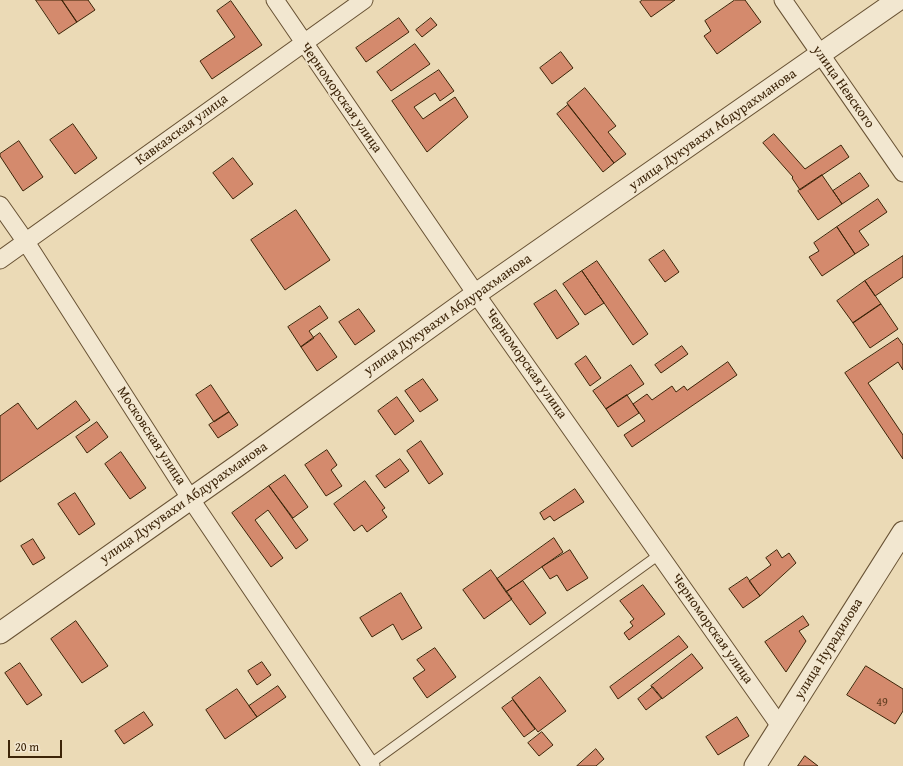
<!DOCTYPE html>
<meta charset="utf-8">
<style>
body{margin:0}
#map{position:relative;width:903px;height:766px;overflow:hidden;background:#ebdab6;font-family:"Gentium Book Plus",serif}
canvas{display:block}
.scale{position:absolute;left:8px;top:740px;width:54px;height:18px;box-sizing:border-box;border:2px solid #3c2408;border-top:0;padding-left:5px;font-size:12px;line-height:14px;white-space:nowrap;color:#3c2408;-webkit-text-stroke:3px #f2e7d0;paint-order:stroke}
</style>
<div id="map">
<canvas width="903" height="766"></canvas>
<div class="scale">20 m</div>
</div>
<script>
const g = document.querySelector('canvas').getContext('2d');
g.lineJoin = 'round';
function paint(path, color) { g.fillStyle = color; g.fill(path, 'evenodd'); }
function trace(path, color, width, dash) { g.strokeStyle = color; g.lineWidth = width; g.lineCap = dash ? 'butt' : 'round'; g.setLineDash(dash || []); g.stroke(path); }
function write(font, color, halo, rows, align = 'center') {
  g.font = font + ' "Gentium Book Plus",serif'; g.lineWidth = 3; g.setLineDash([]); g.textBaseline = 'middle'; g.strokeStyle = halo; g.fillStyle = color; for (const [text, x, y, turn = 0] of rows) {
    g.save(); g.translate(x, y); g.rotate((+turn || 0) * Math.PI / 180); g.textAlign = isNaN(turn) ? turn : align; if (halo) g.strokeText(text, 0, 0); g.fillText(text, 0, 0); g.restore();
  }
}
const building = new Path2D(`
 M36,0h26l15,22 -18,12z
 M62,0h26l7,10 -18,12z
 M643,0h32l-24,17 -11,-15z
 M735,0h10l16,22 -44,32 -13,-18 7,-5 -6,-10z
 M231,1l31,44 -50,34 -12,-18 35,-24 -18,-26z
 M399,18l10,14 -43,30 -10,-14z
 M431,18l6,7 -15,12 -6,-7z
 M415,44l15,20 -39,27 -14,-19z
 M561,52l12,16 -21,16 -12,-16z
 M439,70l15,21 -14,10 -5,-8 -21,14 9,12 32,-22 13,20 -41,35 -35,-51z
 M585,88l31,38 -8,6 18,22 -12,9 -47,-60z
 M568,105l46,58 -11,9 -46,-58z
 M73,124l24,34 -22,16 -25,-34z
 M774,134l31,35 36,-24 8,12 -49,33 -8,-12 1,-1 -30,-34z
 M19,141l24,36 -20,14 -23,-35v-2z
 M233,158l20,26 -20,15 -20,-26z
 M860,173l9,13 -27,18 -9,-13z
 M822,175l20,29 -24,16 -20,-29z
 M878,199l9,13 -28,19 10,14 -14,9 -18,-27z
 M296,210l34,50 -45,30 -34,-50z
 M837,227l18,27 -33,22 -13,-19 10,-6 -5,-8z
 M664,250l15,22 -14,10 -16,-22z
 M903,256v21l-28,19 -10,-15z
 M597,261l51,73 -15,11 -51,-74z
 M582,271l22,32 -19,12 -22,-31z
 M865,281l16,23 -28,19 -16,-22z
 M556,290l23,34 -22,15 -23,-35z
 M881,304l17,25 -28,19 -17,-25z
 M320,306l8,12 -19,13 5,7 -13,9 -13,-20z
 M359,309l16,22 -20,14 -16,-23z
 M320,333l17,24 -20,14 -16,-24z
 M898,338l5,7v25l-5,-8 -30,21 35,52v24l-58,-86z
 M682,346l6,8 -27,19 -6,-8z
 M586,356l15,22 -11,8 -15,-22z
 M728,362l9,13 -105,72 -8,-12 21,-14 -12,-17 14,-10 5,6 20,-14 4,6 8,-6 3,4z
 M631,365l13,19 -38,25 -13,-18z
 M423,379l15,21 -18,12 -15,-21z
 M211,385l18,27 -15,10 -18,-27z
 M627,395l12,18 -21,14 -12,-18z
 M397,397l17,24 -19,14 -17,-24z
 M76,401l14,19 -90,62v-66l18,-13 19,26z
 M229,412l9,13 -20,13 -9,-13z
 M97,422l11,15 -21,16 -11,-16z
 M421,441l22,33 -14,10 -22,-33z
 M327,450l10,15 -6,5 11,16 -16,10 -21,-31z
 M121,452l25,36 -16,11 -25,-35z
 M400,459l9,12 -24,17 -9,-12z
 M285,475l23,32 -15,11 -24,-32z
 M365,481l20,27 -3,2 5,7 -20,15 -5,-7 -8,6 -20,-27z
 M269,486l39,54 -12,9 -28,-39 -13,10 28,38 -12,9 -39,-54z
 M575,489l9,13 -30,19 -4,-5 -6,4 -4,-7z
 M75,493l20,31 -16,11 -21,-31z
 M554,538l9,14 -57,40 -9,-13z
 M33,539l12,19 -12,7 -12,-19z
 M570,550l18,28 -21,13 -10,-16 -7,4 -8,-12z
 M777,550l5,8 7,-5 7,10 -36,33 -11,-15 22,-16 -5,-7z
 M491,570l21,29 -28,20 -21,-29z
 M747,577l13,19 -17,12 -14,-19z
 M523,581l23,32 -16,12 -24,-33z
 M643,585l22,29 -36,26 -5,-7 9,-7 -3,-4 4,-3 -14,-18z
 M401,593l21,35 -20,12 -9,-16 -21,13 -12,-19z
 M803,616l6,9 -10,6 7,10 -20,31 -21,-30z
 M76,621l32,45 -26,17 -31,-44z
 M679,636l9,11 -70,52 -8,-12z
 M435,648l21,29 -29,21 -14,-20 12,-8 -8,-10z
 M692,654l11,14 -41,31 -11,-13z
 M262,662l9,13 -14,10 -9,-14z
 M20,663l22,32 -15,10 -22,-32z
 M866,666l37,23v22l-8,13 -48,-29z
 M540,677l26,34 -28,21 -26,-34z
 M278,686l8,11 -29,20 -8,-11z
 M653,687l9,11 -16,12 -8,-11z
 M237,689l20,28 -32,22 -19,-29z
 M513,700l22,29 -11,8 -22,-29z
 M144,712l9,13 -29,19 -9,-13z
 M737,717l12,19 -31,19 -12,-18z
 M542,732l11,13 -14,11 -11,-13z
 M596,749l8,10 -8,7h-19z
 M805,756l13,10h-20z`);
paint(building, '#d48a6d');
trace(building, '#3c2408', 1);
const service = new Path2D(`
 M370,764l290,-210`);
const minor = new Path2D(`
 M275,0l201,294 304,432
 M783,0l120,173
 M0,205l26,37 164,256 181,268
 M0,260l364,-260`);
const tertiary = new Path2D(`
 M0,633l240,-169 236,-170 422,-294
 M755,766l148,-234`);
trace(service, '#685234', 11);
trace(minor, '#685234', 19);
trace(tertiary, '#685234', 23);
trace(service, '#f2e7d0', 9);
trace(minor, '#f2e7d0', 17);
trace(tertiary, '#f2e7d0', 21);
write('12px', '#623e21', null, [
 ["49",882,703]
]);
write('14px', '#3c2408', '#f2e7d0', [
 ["улица Невского",843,87,55],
 ["Черноморская улица",341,98,55],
 ["Кавказская улица",182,130,-36],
 ["улица Дукувахи Абдурахманова",713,130,-35],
 ["улица Дукувахи Абдурахманова",448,315,-35],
 ["Черноморская улица",526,364,55],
 ["Московская улица",151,436,57],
 ["улица Дукувахи Абдурахманова",184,503,-35],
 ["Черноморская улица",712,629,55],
 ["улица Нурадилова",829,649,-58]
]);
</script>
